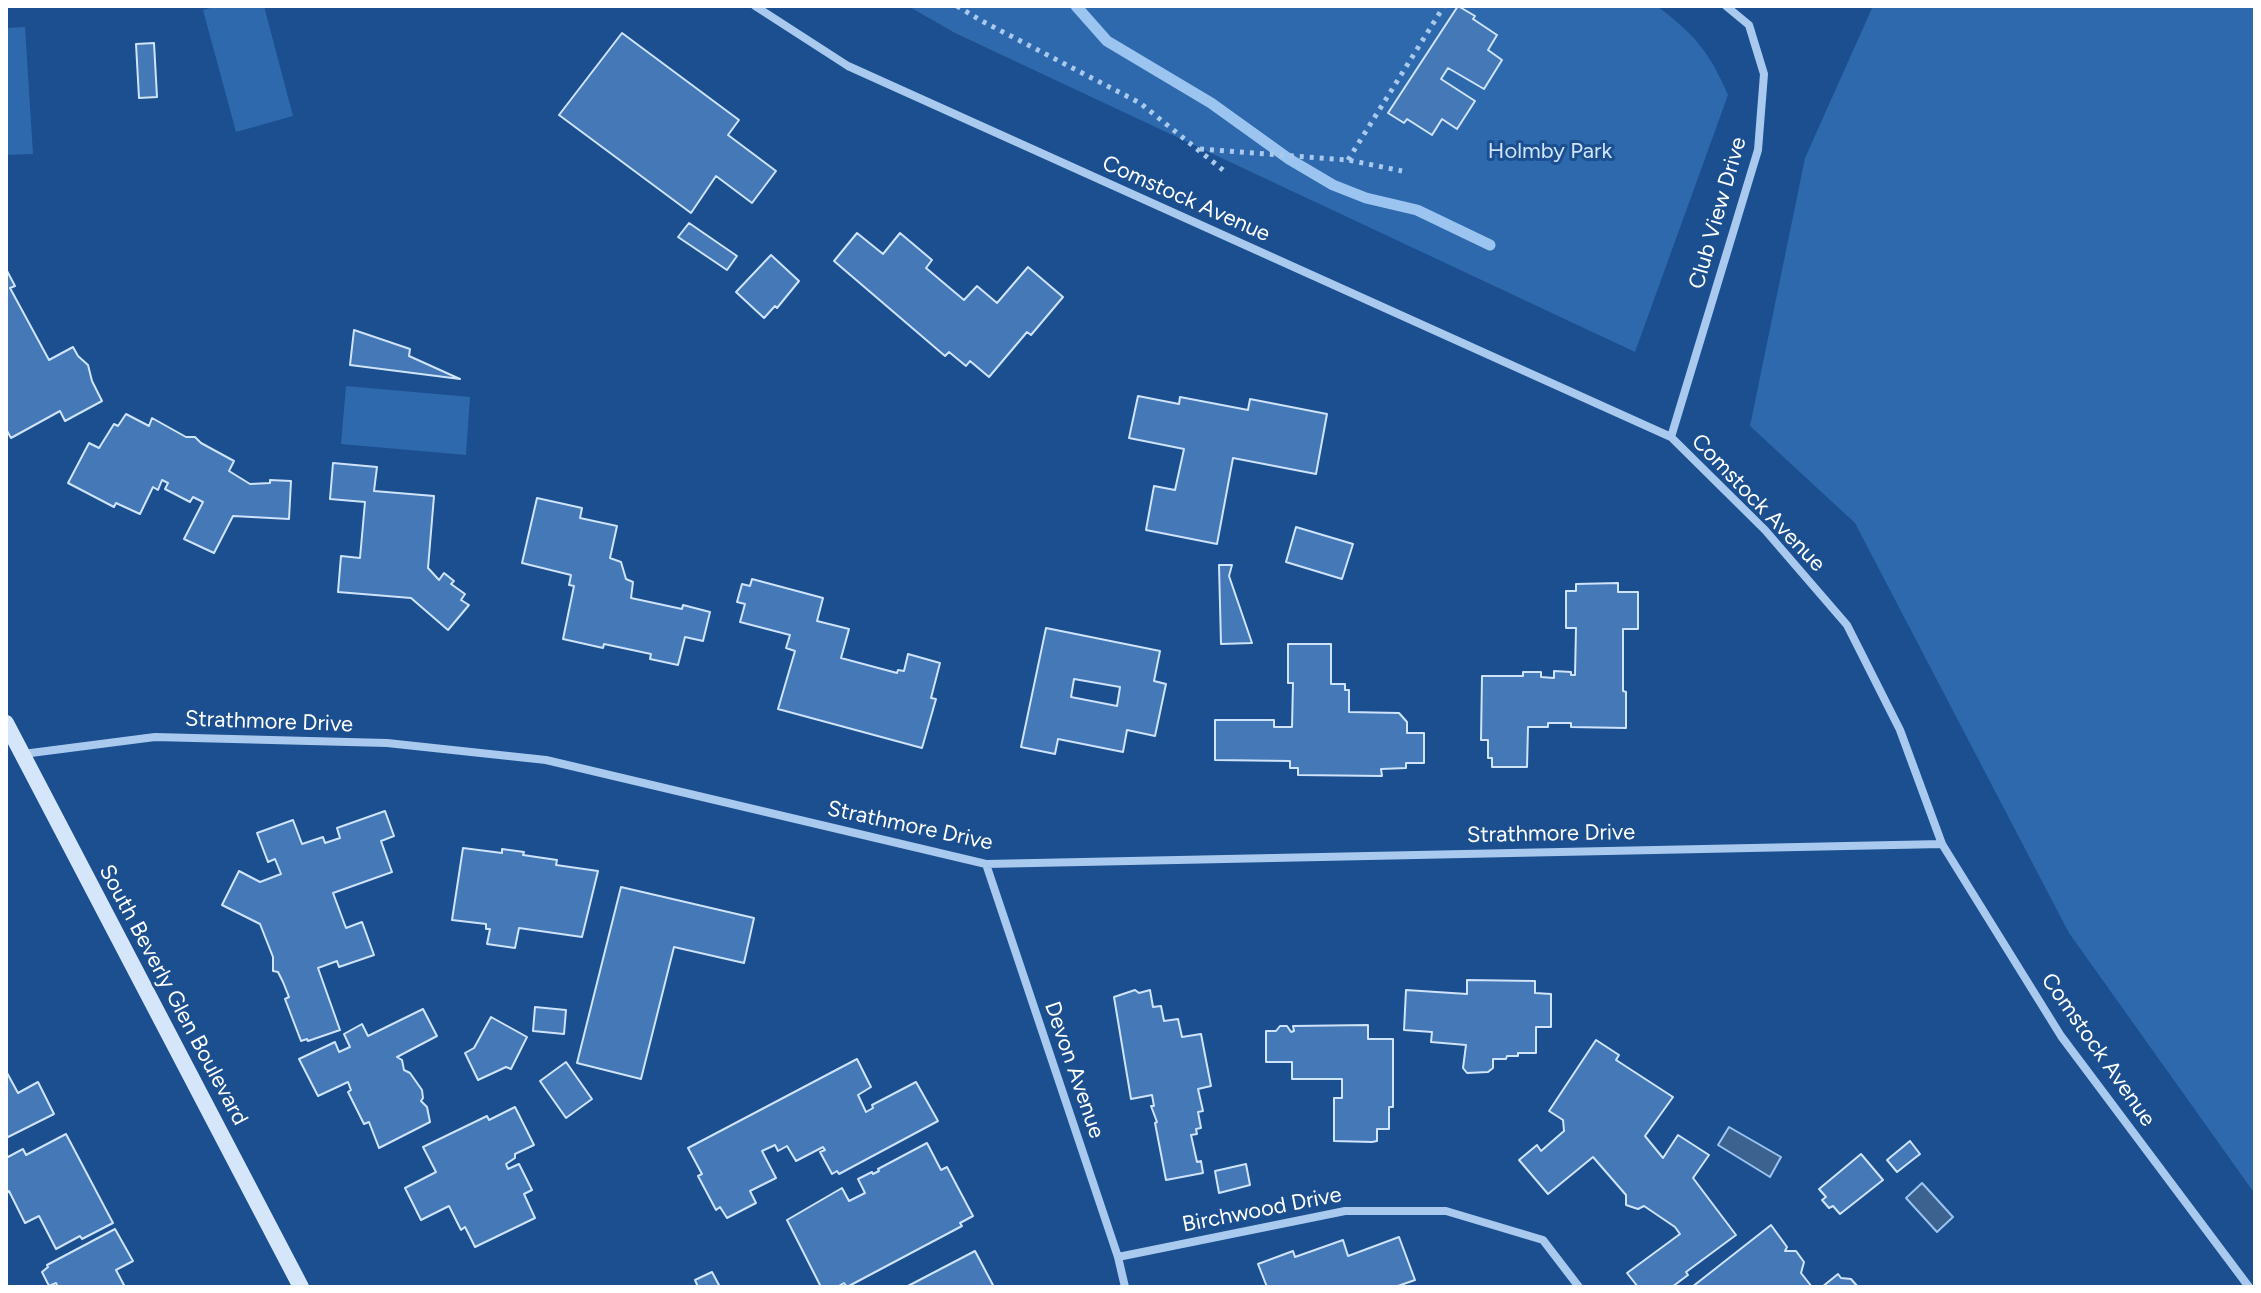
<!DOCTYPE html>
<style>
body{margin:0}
#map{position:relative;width:2261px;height:1293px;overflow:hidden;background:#1b4f8f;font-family:Figtree,sans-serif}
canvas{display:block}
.frame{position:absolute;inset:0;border:8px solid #fff;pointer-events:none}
</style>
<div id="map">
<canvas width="2261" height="1293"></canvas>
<div class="frame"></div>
</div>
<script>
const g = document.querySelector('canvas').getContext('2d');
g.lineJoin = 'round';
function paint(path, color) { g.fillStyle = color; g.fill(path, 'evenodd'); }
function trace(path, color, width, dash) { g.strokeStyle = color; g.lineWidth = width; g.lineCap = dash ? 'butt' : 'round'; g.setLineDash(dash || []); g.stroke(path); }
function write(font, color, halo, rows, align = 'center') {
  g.font = font + ' Figtree,sans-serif'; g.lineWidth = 6; g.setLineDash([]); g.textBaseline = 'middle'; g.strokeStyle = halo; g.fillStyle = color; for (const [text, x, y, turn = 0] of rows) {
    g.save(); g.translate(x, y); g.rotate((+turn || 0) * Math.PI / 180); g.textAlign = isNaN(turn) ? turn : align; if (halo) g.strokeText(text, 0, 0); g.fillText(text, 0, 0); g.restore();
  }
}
paint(new Path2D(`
 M217,6h47l29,110 -57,16 -33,-122z
 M908,6h749c38,29 52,45 71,89l-93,257 -680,-319z
 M1873,6h382v1188l-186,-261 -214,-410 -105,-97 55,-268z
 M25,27l8,127 -27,1v-127z
 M346,386l124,11 -4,58 -125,-11z`), '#2e69ad');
const water = new Path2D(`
 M1729,1127l52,30 -11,20 -52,-32z
 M1922,1183l31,34 -16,15 -31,-34z`);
paint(water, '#3c6290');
trace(water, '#9cc4f0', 2);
trace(new Path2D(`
 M1076,6l31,35 104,62 78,56 44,26 33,13 51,12 73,35`), '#9cc4f0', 11);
const building = new Path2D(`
 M1458,6l17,10 -2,3 24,16 -9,15 14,10 -18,29 -36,-21 -7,11 34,22 -18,28 -15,-10 -10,16 -25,-16 -3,4 -16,-10z
 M622,33l117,87 -11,15 48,36 -24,32 -36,-27 -25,37 -132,-98z
 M154,43l3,54 -18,1 -3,-54z
 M689,223l48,33 -10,14 -49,-33z
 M857,233l26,21 17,-21 32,27 -6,8 38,32 13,-14 20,17 31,-36 35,30 -32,38 -4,-3 -38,45 -19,-16 -4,5 -17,-14 -4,4 -111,-95z
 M771,255l28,26 -22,27 -2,-2 -11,12 -28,-26z
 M6,269l9,17 -5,2 39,72 24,-13 5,9 10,9 4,16 10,20 -37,20 -5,-10 -49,27 -5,-9z
 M354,330l56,19 -1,7 51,23 -110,-14z
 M1138,396l41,8 1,-7 68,13 2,-11 77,15 -11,60 -83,-16 -16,86 -71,-14 8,-44 21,4 9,-41 -55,-11z
 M126,414l23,12 3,-8 34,19h9l6,6 33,18 -5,10 21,13 20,-1v-3l21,1 -2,38 -56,-3 -19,37 -30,-14 19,-37 -10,-5 -3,5 -25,-13 3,-6 -6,-3 -4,10 -5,-3 -13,27 -24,-11 -2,4 -46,-24 21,-40 10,5 15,-24 4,2z
 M333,463l44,4 -3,24 60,5 -6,72 11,12 5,-7 10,8 -3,3 14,10 -4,6 8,5 -21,25 -37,-32 -73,-6 3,-36 19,2 5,-56 -35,-3z
 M537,498l45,10 -2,10 37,8 -7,32 11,4 5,17 7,3 -2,16 51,11 1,-4 27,7 -7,29 -18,-4 -7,28 -28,-6 1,-5 -47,-10 -1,4 -40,-9 11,-53 -5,-1 2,-10 -49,-12z
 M1296,527l57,17 -11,35 -56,-17z
 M1219,565h13l-3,11 23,67 -31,1z
 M752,579l71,19 -6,23 32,8 -8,29 56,15 1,-3 6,1 4,-17 32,9 -9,35 5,1 -14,49 -144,-39 17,-58 -9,-3 4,-13 -50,-13 5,-18 -8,-2 5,-18 8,2z
 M1618,583v9h20v37h-15v62l3,1v36l-55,-1v-4h-23v4h-20l-1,40h-35v-9h-4v-18h-7l1,-64h41v-4h18v5l13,1v-7l17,1v3h4l1,-47h-10v-37h10v-7z
 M1046,628l114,23 -6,30 12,3 -11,52 -28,-6 -4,22 -65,-13 -3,15 -34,-7zM1074,679l46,8 -3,19 -46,-9z
 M1288,644h43v40h14v6h4v22l50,1 8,9v11h17v30h-18v5l-25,1 1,7 -84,-1v-7h-8v-7l-75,-1v-40h59v7h18l1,-44h-5z
 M385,811l9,25 -13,5 11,31 -59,21 13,35 16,-6 12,33 -35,12 -2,-6 -19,7 22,62 -32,11 -1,-2 -6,2 -16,-42 4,-2 -6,-15 -5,-10 -5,-1v-14l-13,-33 -38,-19 17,-34 21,11 21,-8 -6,-15 -7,3 -11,-29 36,-13 9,24 21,-7 2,6 15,-5 -3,-10z
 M463,848l39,5v-4l22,3 -1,3 34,5 -1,5 42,6 -16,66 -63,-9 -4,20 -28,-4 3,-15h-4v-5l-34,-4z
 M621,887l133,31 -10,45 -70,-16 -33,132 -64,-16z
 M1467,980l68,1v12l16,1v33h-15v26h-18v3h-11l-1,3h-13v9l-5,4 -21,1 -4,-5 3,-23 -35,-3 1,-10 -28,-2 2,-40 61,4z
 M1135,990l4,3 11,-3 3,17 8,-1 3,15 14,-2 4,18 19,-3 10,52 -13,3 5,22 -5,1 3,16 -5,1 1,5 -6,1 6,27 4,-1 2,12 -37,7 -11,-57 2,-1 -6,-16h3l-2,-11 -21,4 -17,-102z
 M535,1007l31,3 -2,24 -31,-3z
 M423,1009l14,27 -40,21 5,3 2,10 6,3 12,17 1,8 -2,3 6,6 3,15 -51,26 -10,-26 -5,2 -16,-32 3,-2 -3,-8 -30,14 -19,-37 36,-17 4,10 11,-5 -6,-13 18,-10 6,12z
 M491,1017l36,20 -16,32 -5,-2 -28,13 -13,-27 9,-5z
 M1368,1025v14h25v68h-4v22h-12v12l-5,1 -38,-1v-43h8v-19h-50v-17h-26v-31h10l4,-5h7l4,6 3,-1 -1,-5z
 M1596,1040l23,15 -3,5 57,37 -28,39 18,22 15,-23 31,20 -16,23 43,57 -50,37 2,3 -16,12h-34l-11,-14 53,-39 -5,-7 -31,-21 -6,3 -12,-4v-10l-33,-38 -45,37 -29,-34 18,-15 4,6 23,-20 -1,-11 -14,-9z
 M857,1059l14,28 -13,8 8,17 7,-4 -1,-3 44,-23 22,39 -99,53 -2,-3 -5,3 -12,-22 5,-2 -2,-3 -27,14 -9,-15 -9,5 -3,-6 -13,6 14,27 -26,13 6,12 -29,15 -7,-11 -4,3 -18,-34 4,-2 -14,-26z
 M566,1062l26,37 -26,19 -26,-37z
 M6,1071l12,22 20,-11 16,32 -48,24z
 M515,1107l19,38 -19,9v4l-9,6 2,5 11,-5 13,26 -8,4 11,24 -60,29 -10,-20 -4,3 -12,-24 -28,14 -16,-32 31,-16 -13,-25 64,-31 2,4z
 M66,1134l47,89 -31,16 -2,-3 -24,13 -17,-33 -14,7 -16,-32 -2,2 -1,-35 17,-9 3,6z
 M1910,1141l10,13 -23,18 -10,-12z
 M927,1143l14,27 6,-3 26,49 -13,7 2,3 -115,61 -3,-4 -7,4h-16l-34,-67 55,-32 7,13 16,-8 -7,-14 14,-7 1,2 6,-3 -1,-2z
 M1861,1154l22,26 -43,34 -7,-8 -4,2 -7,-8 4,-3 -7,-8z
 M1246,1164l4,21 -31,8 -4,-22z
 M1771,1225l16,22 -2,4h11l8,11 -3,11 11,14h-120z
 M115,1229l18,32 -17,9 9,17h-67l-2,-4 -7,3 -7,-14 6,-5 -1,-2z
 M1399,1237l16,43 -20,7h-128l-9,-23 35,-13 2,6 48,-17 5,16z
 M975,1251l19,36h-88z
 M712,1272l8,15h-22l-3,-7z
 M1838,1274l3,4 10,1 7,8h-36z`);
paint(building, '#4478b7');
trace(building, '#cfe3fa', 2);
trace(new Path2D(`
 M957,6l23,14 160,83 83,67
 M1200,149l148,11 54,11
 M1348,160l96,-154`), '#a9c9ee', 5, [4, 6]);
trace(new Path2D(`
 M755,6l93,60 823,371 94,93 82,95 53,105 42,114 119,192 188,251
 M1671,437l87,-287 6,-76 -15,-49 -23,-19
 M23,754l132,-17 232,6 159,17 440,104 956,-20
 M986,864l132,393 7,30
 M1118,1257l227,-46h101l97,29 36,47`), '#a9c9ee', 8);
trace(new Path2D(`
 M6,723l295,564`), '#d6e6fa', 16);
write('22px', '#cfe3fa', '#1b4f8f', [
 ["Holmby Park",1550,152]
]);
write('22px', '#fff', '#1b4f8f', [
 ["Comstock Avenue",1186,199,24],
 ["Club View Drive",1718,213,-74],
 ["Comstock Avenue",1758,503,46],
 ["Strathmore Drive",269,722,2],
 ["Strathmore Drive",910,826,12],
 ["Strathmore Drive",1551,834,-1],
 ["South Beverly Glen Boulevard",173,995,62],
 ["Comstock Avenue",2098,1050,55],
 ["Devon Avenue",1074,1070,71],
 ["Birchwood Drive",1262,1210,-11]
]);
</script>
